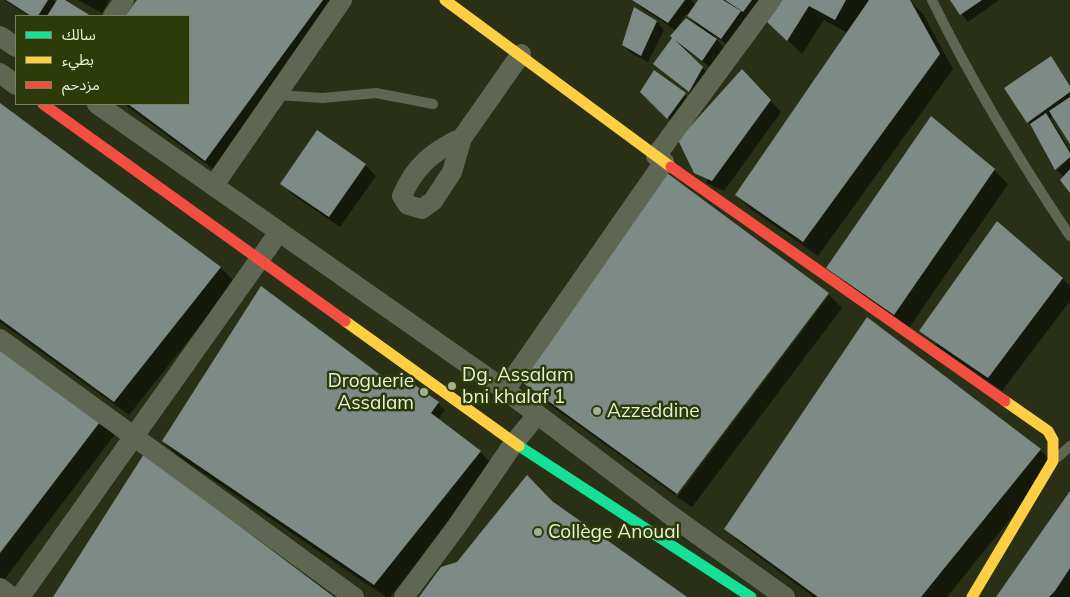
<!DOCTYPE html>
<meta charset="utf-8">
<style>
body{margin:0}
#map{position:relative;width:1070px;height:597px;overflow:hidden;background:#293016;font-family:Mulish,"Noto Sans Arabic",sans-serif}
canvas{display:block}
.legend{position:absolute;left:15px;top:15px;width:175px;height:90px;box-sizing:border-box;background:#2d3b0b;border:1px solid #77845d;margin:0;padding:6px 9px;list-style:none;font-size:15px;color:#e7f2d7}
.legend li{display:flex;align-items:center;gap:10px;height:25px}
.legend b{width:25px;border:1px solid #77845d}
</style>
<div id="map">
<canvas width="1070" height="597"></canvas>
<ul class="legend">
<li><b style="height:6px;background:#16e098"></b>سالك</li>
<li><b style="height:6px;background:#ffcf43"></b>بطيء</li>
<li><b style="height:6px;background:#f24e42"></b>مزدحم</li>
</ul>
</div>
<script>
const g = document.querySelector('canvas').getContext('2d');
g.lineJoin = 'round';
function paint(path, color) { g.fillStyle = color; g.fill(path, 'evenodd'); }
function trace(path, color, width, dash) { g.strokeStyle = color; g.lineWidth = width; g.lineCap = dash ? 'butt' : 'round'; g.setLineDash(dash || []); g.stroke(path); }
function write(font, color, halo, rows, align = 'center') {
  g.font = font + ' Mulish,sans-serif'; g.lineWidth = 5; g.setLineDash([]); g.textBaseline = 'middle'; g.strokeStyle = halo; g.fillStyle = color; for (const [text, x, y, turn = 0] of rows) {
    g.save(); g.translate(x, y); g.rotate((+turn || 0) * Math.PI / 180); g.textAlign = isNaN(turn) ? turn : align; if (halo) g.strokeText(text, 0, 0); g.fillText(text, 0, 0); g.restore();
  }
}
paint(new Path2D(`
 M4,0h50l2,3 2,-3h5l26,16h-60z
 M78,0h31l-7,13z
 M139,0h209l-128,174 -96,-70h65v-88h-63z
 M635,0h56l5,5 3,-3 -3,-2h75l-42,46 -16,-11 11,13 -14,19 -25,-18 -1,2 26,24 -13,23 -35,-27 15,-40 -35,-23zM686,14l12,12 -21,4 -1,-1z
 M783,0h85v4l3,-4h38l14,14 30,55 -135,187 -67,-47 -15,-14 112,-162 -24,-13 -22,34 -33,-32z
 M951,0h48l-31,22z
 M635,9l22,13 7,8 -16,32 -17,-9 -7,-8z
 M1051,58l19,26v58l-16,-26 -4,2 20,32v5l-14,14 -23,-41 -5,-6z
 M655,72l38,30 -18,23 -33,-33z
 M753,82l28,30 -57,79 -18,-8z
 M0,105l221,163 14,14 -106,133 -129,-93z
 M1070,158v33l-6,-14 -7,-7z
 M365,165l11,11 -36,51 -47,-32 -11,-11z
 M994,170l14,14 -99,144 -67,-46z
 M668,174l160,120 -153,201 -140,-101 -14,-15z
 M1062,278l8,8v15l-68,90 -67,-46z
 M829,295l13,13 -150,199 -15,-10z
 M0,350l116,83 -116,152z
 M398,390l40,13 7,7 -7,10 42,32 14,14 -104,131h-4l-209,-142 -14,-14z
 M1040,450l15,14 -108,133h-133l-74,-54 -14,-14z
 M1070,492v105h-72z`), '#0007');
paint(new Path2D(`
 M6,0h42l-10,16h-7z
 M57,0h8l26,16h-44z
 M137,0h186l-118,161 -77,-57h61v-88h-64z
 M632,0h53l-17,23z
 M698,0h25l18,11 -20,28 -34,-23z
 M725,0h27l-9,12z
 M782,0h64l-11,20 -26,-14 -22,35 -20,-19z
 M869,0h41l30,54 -137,188 -68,-47z
 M950,0h32l-22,15z
 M634,7l23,14 -16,35 -19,-11z
 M686,18l31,21 -15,22 -27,-21 28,27 -14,25 -36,-28 19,-26 -2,-2z
 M1051,56l19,30v6l-43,31 -23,-35z
 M742,69l29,31 -59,81 -18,-8 -16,-33z
 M654,70l32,23 -19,26 -27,-27z
 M1070,97v47l-21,-33z
 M0,103l221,164 -107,135 -114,-83z
 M1046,113l24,40v4l-15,13 -25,-46z
 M931,116l64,53 -101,146 -68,-47z
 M317,130l49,34 -37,53 -49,-33z
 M1070,169v24l-10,-13z
 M667,173l162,120 -152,201 -158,-114z
 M997,221l66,57 -75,100 -69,-47z
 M261,286l137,102 7,-10 34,24 -8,11 50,38 -107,134 -212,-144z
 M867,317l174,132 -120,148h-103l-94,-68z
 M0,348l103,70 -103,135z
 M144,454l190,143h-281z
 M527,475l25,26 135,96h-268l22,-30 16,-5z
 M1070,491v77l-15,23 -6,6h-53z`), '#7e8a86');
trace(new Path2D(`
 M932,0c40,82 87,160 138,236
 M276,95l47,3 53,-5 57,11
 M1058,457l12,-11`), '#5f6652', 10);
trace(new Path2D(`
 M113,16l11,-16
 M0,36l16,11
 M0,73l16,12
 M97,104l408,286 168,127 112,80
 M462,138c-28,12 -48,29 -60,58l6,9 14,4 11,-8 19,-29 10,-34 59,-84
 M656,156l115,-156
 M214,185l128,-185
 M0,339l354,258
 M505,390l159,-228
 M0,588l12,9
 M20,597l259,-365
 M404,597l53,-71 57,-83 23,-28`), '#5f6652', 20);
trace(new Path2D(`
 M519,446l232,151`), '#16e098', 11);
trace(new Path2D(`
 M445,0l226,167
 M345,321l174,125
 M972,597l81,-136v-21l-5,-9 -43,-30`), '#ffcf43', 11);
trace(new Path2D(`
 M43,104l302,217
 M671,167l334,234`), '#f24e42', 11);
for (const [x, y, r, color] of [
 [452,386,5,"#a4ae93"],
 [424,392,5,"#a4ae93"],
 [597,411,5,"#a4ae93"],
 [538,532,5,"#a4ae93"]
]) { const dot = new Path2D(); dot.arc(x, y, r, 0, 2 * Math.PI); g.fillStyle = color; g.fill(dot); trace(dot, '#2d3b0b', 2); }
write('19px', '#e7f2d7', '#2d3b0b', [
 ["Dg. Assalam",462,375],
 ["bni khalaf 1",462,397],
 ["Droguerie",414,381,"right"],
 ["Assalam",414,403,"right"],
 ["Azzeddine",607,411],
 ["Collège Anoual",548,532]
], 'left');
</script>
